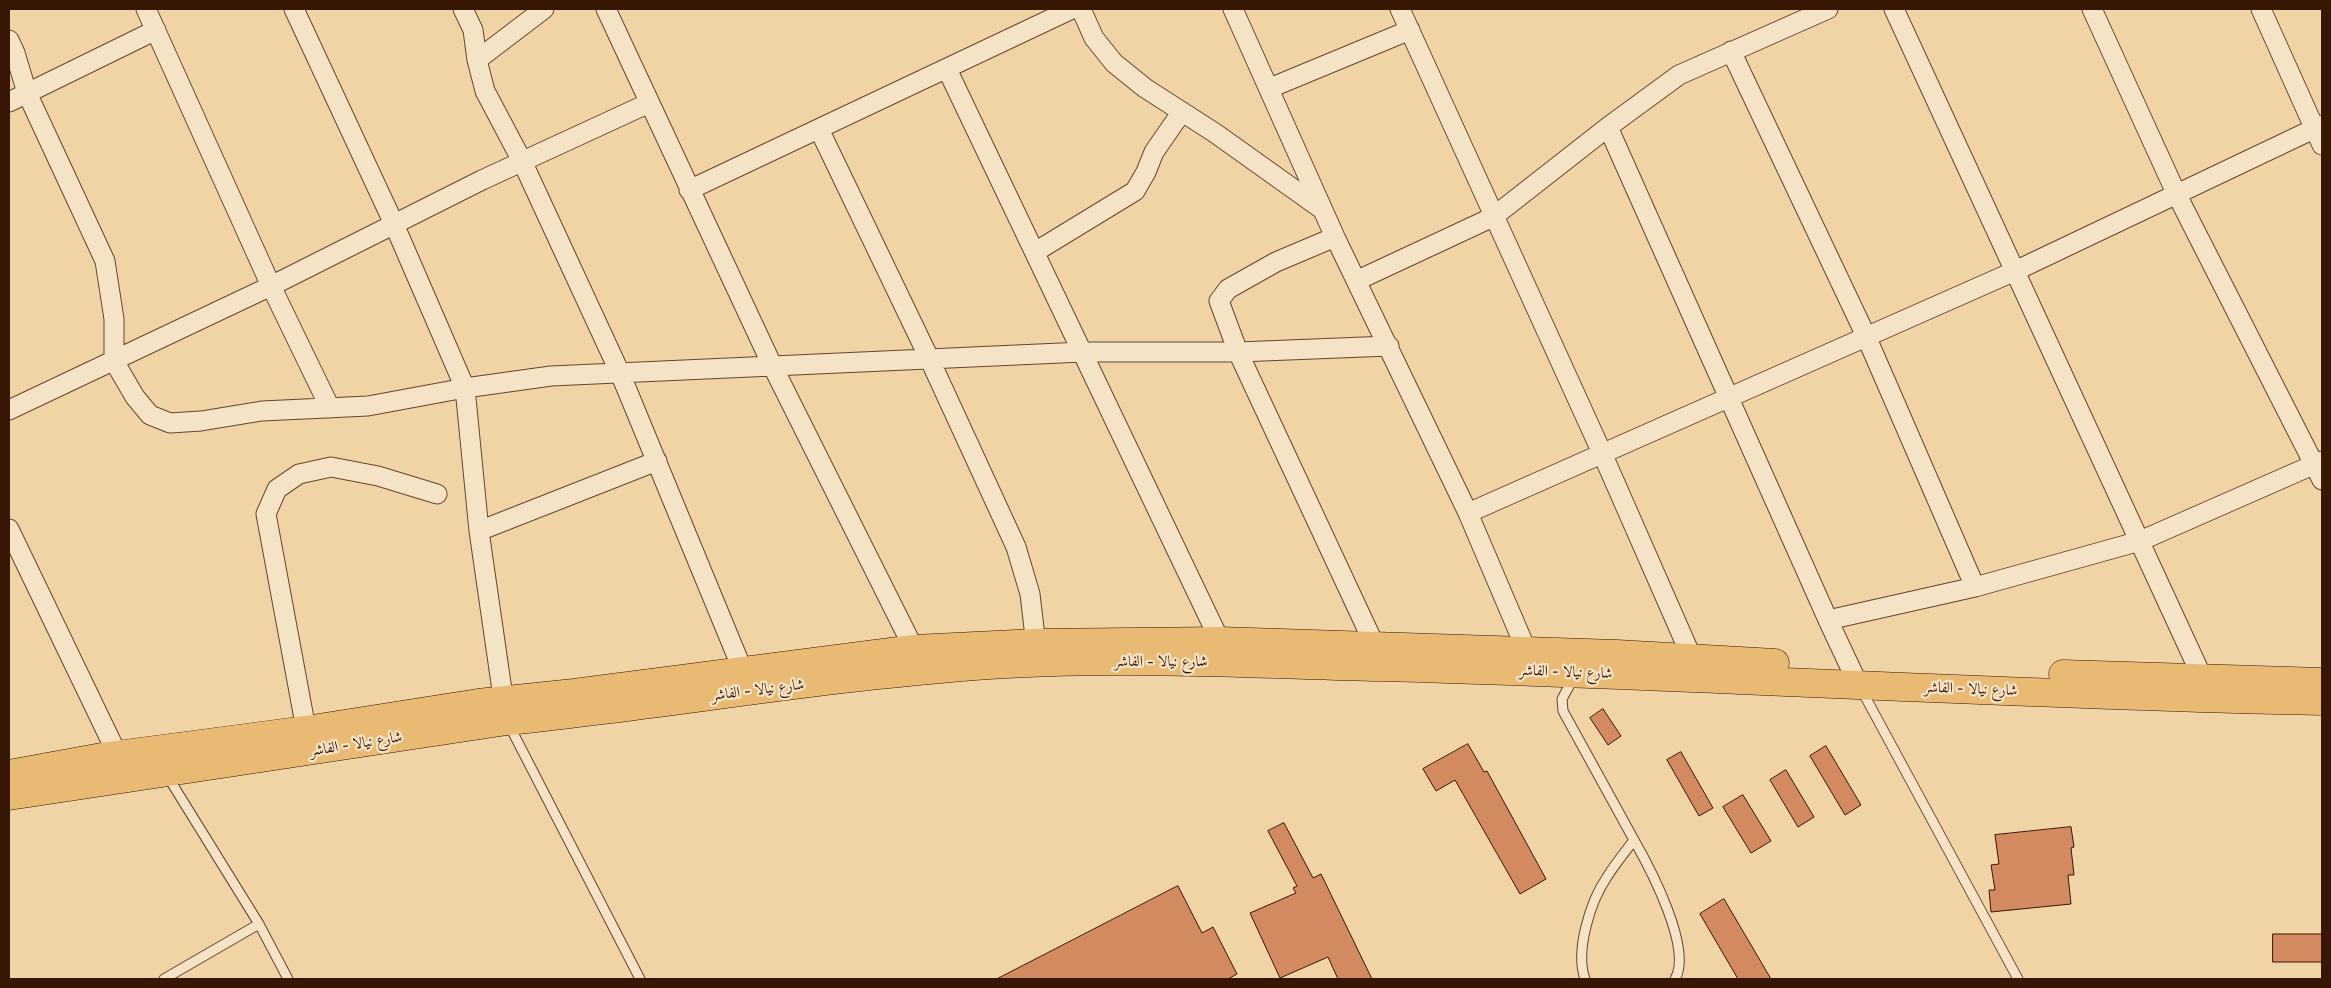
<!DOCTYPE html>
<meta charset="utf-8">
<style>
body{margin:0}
#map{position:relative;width:2331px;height:988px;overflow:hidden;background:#f0d4a6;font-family:"Libre Caslon Text",serif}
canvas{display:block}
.frame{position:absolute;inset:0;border:10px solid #371606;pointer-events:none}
</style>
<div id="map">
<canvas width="2331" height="988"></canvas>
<div class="frame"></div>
</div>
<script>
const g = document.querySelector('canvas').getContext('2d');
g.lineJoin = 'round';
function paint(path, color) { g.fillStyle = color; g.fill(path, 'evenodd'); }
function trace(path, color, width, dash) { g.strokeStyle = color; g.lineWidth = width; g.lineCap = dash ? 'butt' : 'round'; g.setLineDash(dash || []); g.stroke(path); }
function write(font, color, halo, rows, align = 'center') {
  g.font = font + ' "Libre Caslon Text",Amiri,serif'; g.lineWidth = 4.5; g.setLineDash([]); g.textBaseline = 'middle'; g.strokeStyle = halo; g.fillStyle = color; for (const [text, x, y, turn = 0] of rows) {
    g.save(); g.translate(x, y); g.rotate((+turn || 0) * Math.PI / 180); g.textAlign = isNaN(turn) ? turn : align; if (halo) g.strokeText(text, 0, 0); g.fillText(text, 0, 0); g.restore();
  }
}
const building = new Path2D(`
 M1603,709l18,27 -13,9 -18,-27z
 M1468,744l16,28 3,-1 59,108 -26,15 -65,-114 -19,11 -13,-22z
 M1826,746l35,59 -16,10 -35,-59z
 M1681,752l32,56 -14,8 -32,-56z
 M1786,770l28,47 -16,10 -28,-47z
 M1743,795l28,46 -20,12 -28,-46z
 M1284,823l29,55 8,-4 51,105h-34l-10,-22 -48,21 -30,-65 46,-20 -3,-5 4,-2 -29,-55z
 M2071,827l3,20 -3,1 3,27h-6l3,29 -80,8 -2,-22h6l-4,-25 8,-1 -4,-29z
 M1178,886l24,47 11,-6 24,47 -9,5h-231z
 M1724,899l47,80h-33l-38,-65z
 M2273,934h49v28h-49z`);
paint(building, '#d38a60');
trace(building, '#371606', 1);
const lane = new Path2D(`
 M1574,677l-12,22 1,12 71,129
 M1861,689l157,290
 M508,723l132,256
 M259,924l29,55
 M164,979l95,-55 -91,-147
 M1585,979c-10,-28 5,-77 22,-102 8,-13 18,-25 27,-37 16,28 59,109 41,139`);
const street = new Path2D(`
 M146,9l125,277 59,122
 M294,9l100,215 71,164 14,143 26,180
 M463,9l10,21 4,30 8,31 37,70 98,212 123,298
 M606,9l166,356 142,284
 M1081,9l13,29 20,25 31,25 70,45 108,77
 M1233,9l102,228 133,276 63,148
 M1400,9l202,444 90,205
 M1894,9l309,670
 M2092,9l84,184 146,287
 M2261,9l61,136
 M9,40l6,13 12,40 78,168 9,58v42l21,36 15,18 20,8 31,-2 61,-10 106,-5 97,-18 86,-12 532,-24h155l151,-6
 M1731,51l135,285 109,251
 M477,60l67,-51
 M947,69l273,572
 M1270,88l140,-58
 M9,102l147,-72
 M1608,127l220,493
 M819,129l110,229 87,189 14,47 7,60
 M689,190l383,-181
 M1335,237l-59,25 -48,27 -9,12 19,51 137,294
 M1035,252l100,-61 11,-19 8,-20 27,-39
 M1358,280l135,-63 115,-90 71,-52 149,-66
 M9,410l262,-124 211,-106 167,-77
 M1468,513l547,-242 307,-146
 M9,529l113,235
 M479,531l178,-70
 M1858,684l-30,-64 147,-33 165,-46 182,-80
 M308,740l-42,-226 11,-25 22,-15 32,-7 47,9 59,18`);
const highway = new Path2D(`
 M2063,674l259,8
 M9,774l93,-17 204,-27 172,-27 96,-10 340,-44 122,-6 184,-2 397,13 158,9
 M9,796l498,-75c167,-17 332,-47 499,-57 125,-7 251,0 375,3 314,8 627,28 941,34`);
trace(lane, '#65462e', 11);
trace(street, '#65462e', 21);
trace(highway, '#371606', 29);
trace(lane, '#f5e3c5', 9);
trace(street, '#f5e3c5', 19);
trace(highway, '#e8ba73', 28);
write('15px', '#371606', '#f5e3c5', [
 ["شارع نيالا - الفاشر",1161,662],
 ["شارع نيالا - الفاشر",1566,672,2],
 ["شارع نيالا - الفاشر",1971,689,2],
 ["شارع نيالا - الفاشر",758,690,-7],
 ["شارع نيالا - الفاشر",356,744,-9]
]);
</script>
